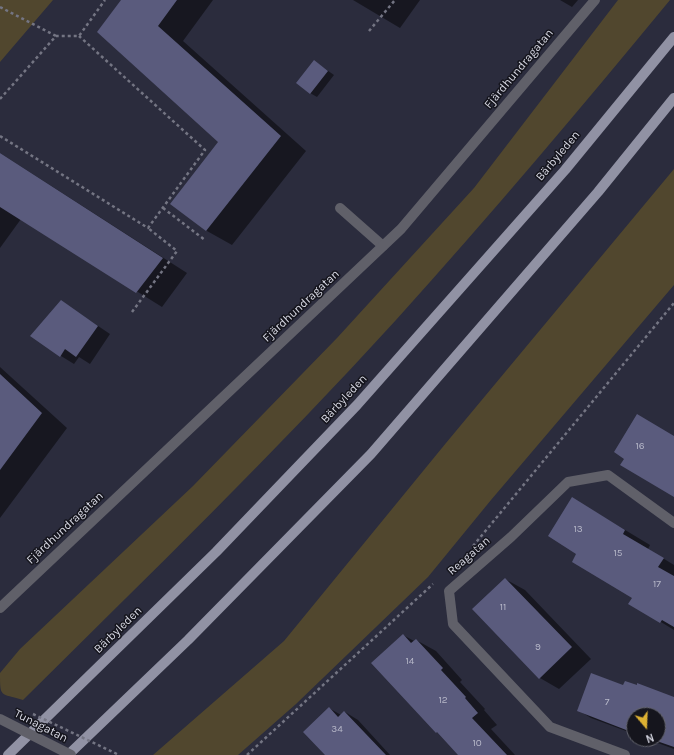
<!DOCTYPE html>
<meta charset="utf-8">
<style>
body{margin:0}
#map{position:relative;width:674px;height:755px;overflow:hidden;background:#2b2c3d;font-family:Karla,sans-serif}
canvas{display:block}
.north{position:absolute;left:626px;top:707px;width:40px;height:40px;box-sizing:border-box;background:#15151d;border:1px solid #62636c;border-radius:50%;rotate:161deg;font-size:11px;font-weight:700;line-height:16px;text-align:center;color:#d6d7e2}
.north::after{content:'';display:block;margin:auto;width:14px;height:18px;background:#ddb133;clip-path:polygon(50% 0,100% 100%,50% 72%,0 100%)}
</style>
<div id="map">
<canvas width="674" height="755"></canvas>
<div class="north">N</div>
</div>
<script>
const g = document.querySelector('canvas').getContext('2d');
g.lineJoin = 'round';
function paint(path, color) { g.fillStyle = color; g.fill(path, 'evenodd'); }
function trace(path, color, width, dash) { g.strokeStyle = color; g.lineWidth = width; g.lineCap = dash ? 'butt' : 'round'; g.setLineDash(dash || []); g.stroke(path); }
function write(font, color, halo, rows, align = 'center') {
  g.font = font + ' Karla,sans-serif'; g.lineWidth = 3; g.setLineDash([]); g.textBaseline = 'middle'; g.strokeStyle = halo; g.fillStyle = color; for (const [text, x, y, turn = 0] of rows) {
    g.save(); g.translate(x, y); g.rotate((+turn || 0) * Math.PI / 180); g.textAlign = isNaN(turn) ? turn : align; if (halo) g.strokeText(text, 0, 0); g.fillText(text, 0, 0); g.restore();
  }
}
paint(new Path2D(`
 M0,0h53l-53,62z
 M618,0h52c-89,108 -180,216 -274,320 -119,131 -247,255 -373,380 -23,-7 -23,-2 -23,-27l20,-24 173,-163 144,-148 137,-150z
 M674,169v116l-183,215 -63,77 -132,127 -58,51h-85l131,-114 162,-198z`), '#51472e');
paint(new Path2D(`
 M122,0h91l-30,41 123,110 -74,94 -25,-14 -35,-28 47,-61z
 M353,0h67l-20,28z
 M560,0h18l-6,7z
 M314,61l20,14 -17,22 -7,-4z
 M0,153l187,120 -25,34 -141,-88 -21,29z
 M61,301l49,33 -20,30 -11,-7 -5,7 -13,-8 -29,-21z
 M0,367l67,61 -67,90z
 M572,498l78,47 -2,4 26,16v65l-44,-27 3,-5 -55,-45z
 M505,579l20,11 66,69 -32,30 -19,-11z
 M403,635l11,6 2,-1 20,11 26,29 -2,2 25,27 -1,1 13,15 -6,4 24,26h-56z
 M624,686l50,12v51l-27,-10h11v-24h-24v19l-43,-16 -13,-8z
 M329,708l12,7 4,-3 13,8 32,35h-63z`), '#0007');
paint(new Path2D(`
 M121,0h56l-19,26 123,110 -75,95 -36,-27 48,-62 -121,-110z
 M314,60l14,11 -18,23 -14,-11z
 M0,153l163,105 -27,35 -136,-86z
 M61,300l37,26 -22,31 -11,-8 -5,8 -30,-21z
 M0,374l42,39 -42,57z
 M637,414l37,22v61l-54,-32 4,-6 -10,-7z
 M572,497l53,33 -2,4 41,24 -6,9 16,9v51l-12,-7 -2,3 -32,-19 4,-6 -60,-36 4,-8 -28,-18z
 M505,578l67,69 -33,32 -67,-70z
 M403,634l8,9 5,-4 27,29 -2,2 25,27 -1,1 13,15 -6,5 35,37h-49l-21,-23 -1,1 -65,-70z
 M591,673l32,12 2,-4 12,4v-2l37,14v50l-23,-8h7v-24h-24v18l-57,-22z
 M329,707l9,10 6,-6 42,44h-61l-22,-23z`), '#5a5b7d');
trace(new Path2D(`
 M0,7l56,29
 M369,31l26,-31
 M0,99l56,-63h23l26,-36
 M0,136l148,92 57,-78 -126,-114
 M163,208l42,32
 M132,312l45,-61 -29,-23
 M473,546l201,-243
 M247,755l186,-171`), '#747583', 2.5, [3, 3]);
trace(new Path2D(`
 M340,208l43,38`), '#606069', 10);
trace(new Path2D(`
 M0,608l401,-379 194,-229
 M625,755l-75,-28 -97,-103 -4,-33 62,-54 57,-55 40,-7 66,48`), '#606069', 10);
trace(new Path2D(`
 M8,755l208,-203 141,-147 208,-235 109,-133
 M68,755l120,-115 183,-186 227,-262 76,-94`), '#9192a4', 10);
trace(new Path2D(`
 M33,714l86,41`), '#747583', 2.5, [3, 3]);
trace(new Path2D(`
 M0,719l71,36`), '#606069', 10);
write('10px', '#b7b8c9', null, [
 ["16",640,446],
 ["13",578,529],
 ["15",618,553],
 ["17",657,584],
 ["11",503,607],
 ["9",538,647],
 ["14",410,661],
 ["12",443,700],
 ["7",607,702],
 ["34",337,729],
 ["10",477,743]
]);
write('12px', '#d6d7e2', '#15151d', [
 ["Fjärdhundragatan",519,69,-50],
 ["Bärbyleden",558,156,-50],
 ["Fjärdhundragatan",301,306,-43],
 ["Bärbyleden",344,399,-47],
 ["Fjärdhundragatan",65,528,-43],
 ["Reagatan",469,556,-41],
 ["Bärbyleden",118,630,-44],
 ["Tunagatan",41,726,27]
]);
</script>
